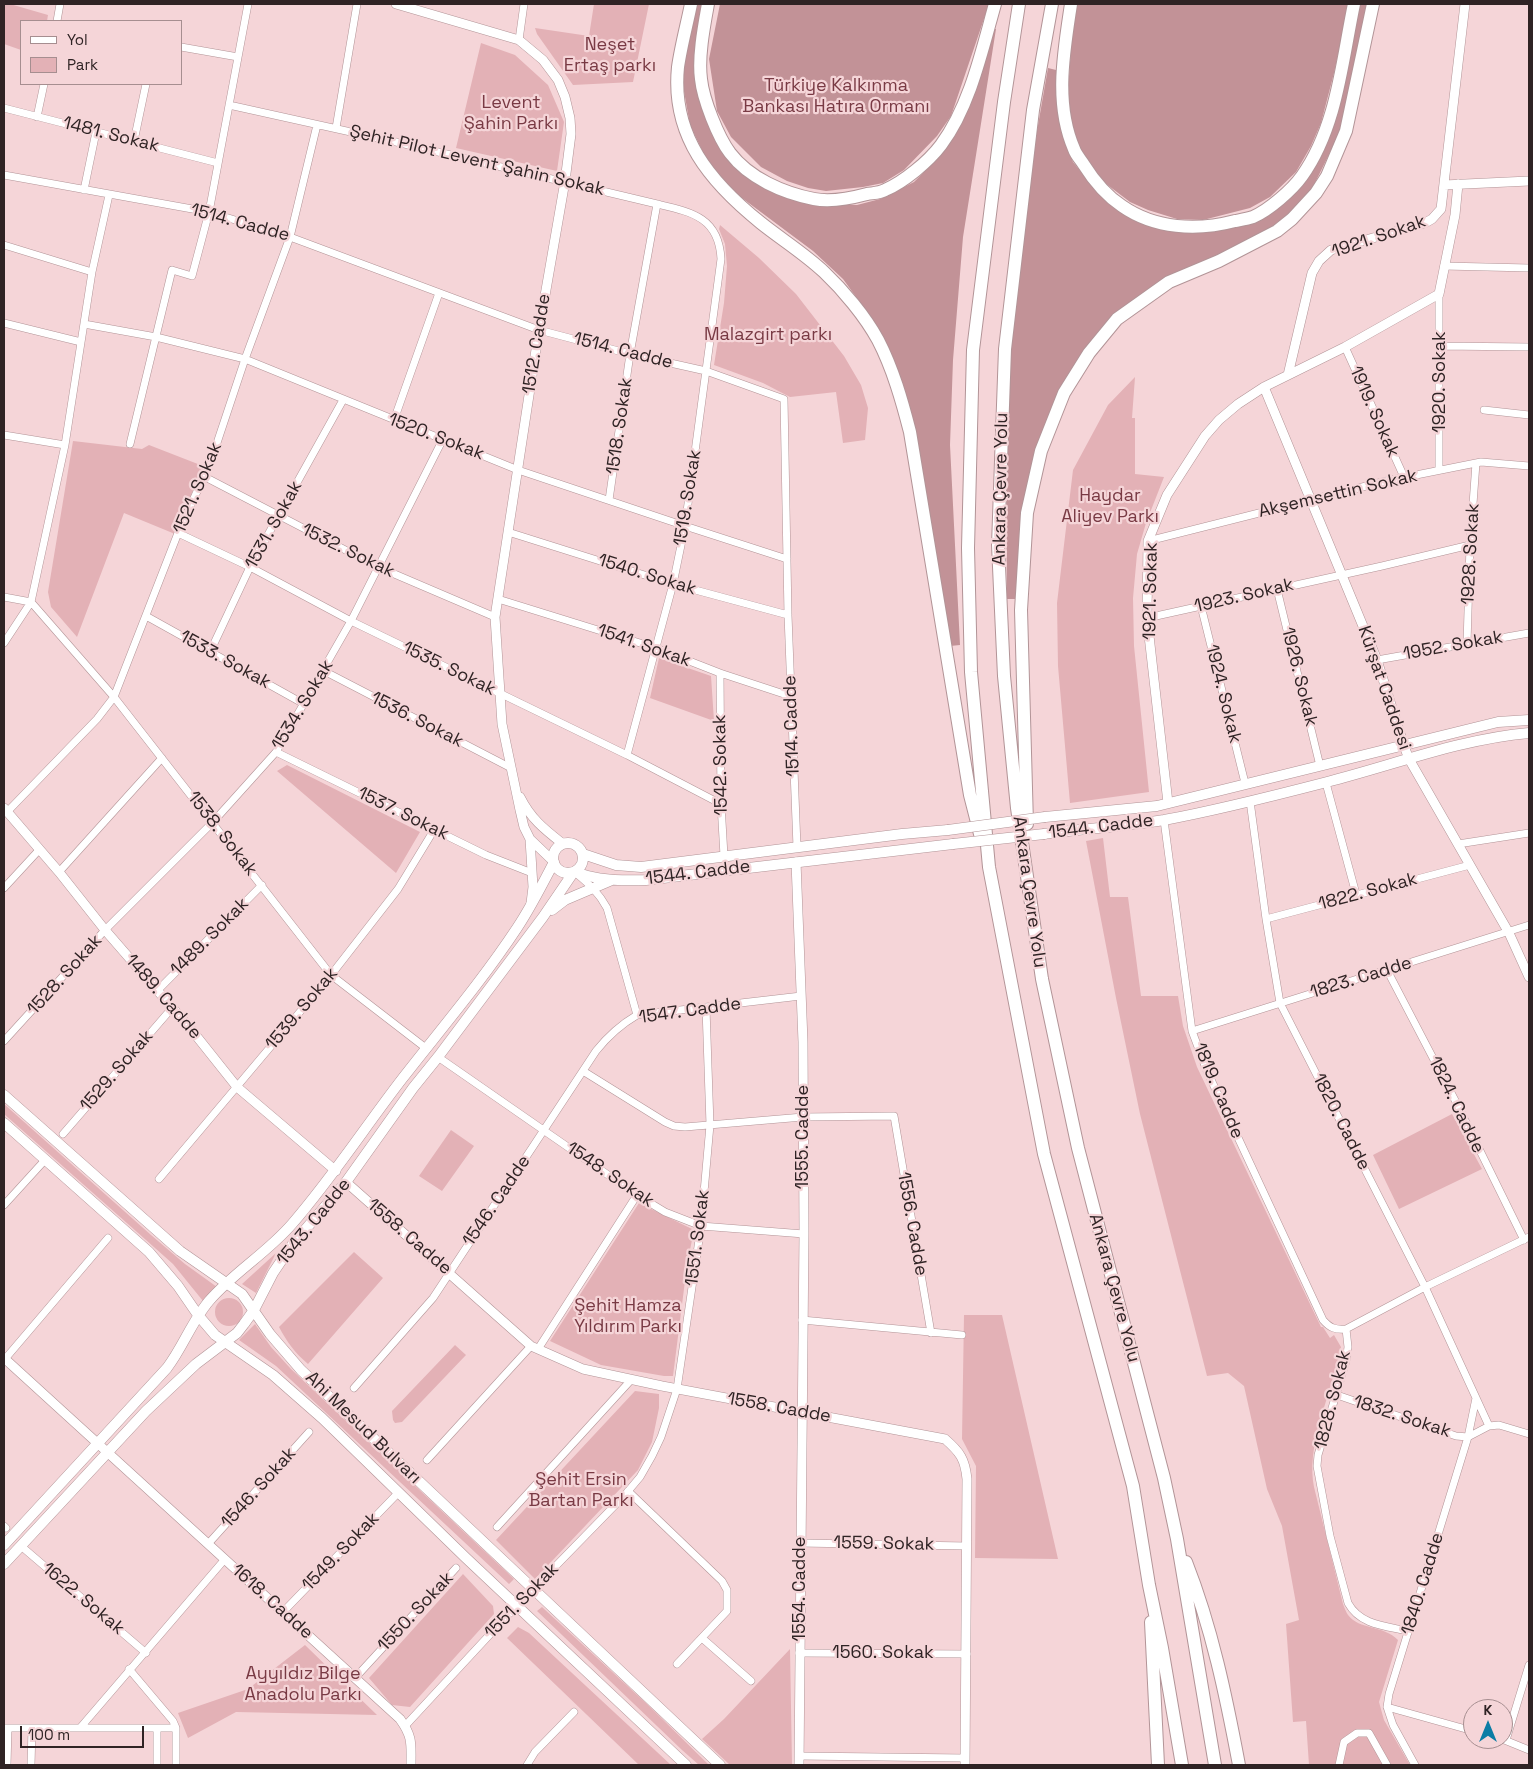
<!DOCTYPE html>
<meta charset="utf-8">
<style>
body{margin:0}
#map{position:relative;width:1533px;height:1769px;overflow:hidden;background:#f5d5d8;font-family:"Space Grotesk",sans-serif}
canvas{display:block}
.frame{position:absolute;inset:0;border:5px solid #2f2324;pointer-events:none}
.legend{position:absolute;left:20px;top:20px;width:162px;height:65px;box-sizing:border-box;background:#f5d5d8;border:1px solid #a68e90;margin:0;padding:6px 9px;list-style:none;font-size:15px;color:#2f2324}
.legend li{display:flex;align-items:center;gap:10px;height:25px}
.legend b{width:25px;border:1px solid #a68e90}
.north{position:absolute;left:1463px;top:1699px;width:50px;height:50px;box-sizing:border-box;background:#f5d5d8;border:1px solid #a68e90;border-radius:50%;rotate:0deg;font-size:14px;font-weight:700;line-height:20px;text-align:center;color:#2f2324}
.north::after{content:'';display:block;margin:auto;width:18px;height:22px;background:#0c7da5;clip-path:polygon(50% 0,100% 100%,50% 72%,0 100%)}
.scale{position:absolute;left:20px;top:1726px;width:124px;height:22px;box-sizing:border-box;border:2px solid #2f2324;border-top:0;padding-left:6px;font-size:15px;line-height:18px;white-space:nowrap;color:#2f2324;-webkit-text-stroke:4px #f5d5d8;paint-order:stroke}
</style>
<div id="map">
<canvas width="1533" height="1769"></canvas>
<div class="frame"></div>
<ul class="legend">
<li><b style="height:6px;background:#fff"></b>Yol</li>
<li><b style="height:14px;background:#e3b1b6"></b>Park</li>
</ul>
<div class="north">K</div>
<div class="scale">100 m</div>
</div>
<script>
const g = document.querySelector('canvas').getContext('2d');
g.lineJoin = 'round';
function paint(path, color) { g.fillStyle = color; g.fill(path, 'evenodd'); }
function trace(path, color, width, dash) { g.strokeStyle = color; g.lineWidth = width; g.lineCap = dash ? 'butt' : 'round'; g.setLineDash(dash || []); g.stroke(path); }
function write(font, color, halo, rows, align = 'center') {
  g.font = font + ' "Space Grotesk",sans-serif'; g.lineWidth = 4.5; g.setLineDash([]); g.textBaseline = 'middle'; g.strokeStyle = halo; g.fillStyle = color; for (const [text, x, y, turn = 0] of rows) {
    g.save(); g.translate(x, y); g.rotate((+turn || 0) * Math.PI / 180); g.textAlign = isNaN(turn) ? turn : align; if (halo) g.strokeText(text, 0, 0); g.fillText(text, 0, 0); g.restore();
  }
}
paint(new Path2D(`
 M4,4h6l38,11 -1,6h-26v29l-17,-6z
 M594,4h55l-16,78 -60,3 -36,-51 -2,-6 54,8z
 M481,43l34,12 33,30 16,37 -7,49 -101,-23z
 M720,225l39,33 37,36 48,62 17,29 7,23 -3,32 -22,3 -7,-51 -46,5 -27,-14 -49,-18 10,-62 3,-37 -2,-22 -6,-15z
 M1135,377l-3,41h3v56l29,3 -18,46 -9,31 -4,44 1,48 15,146 -79,11 -12,-137 -1,-63 16,-133 35,-65z
 M73,441l69,8 7,-4 54,21 -28,68 -51,-21 -47,124 -26,-30 -3,-15z
 M659,658l52,18 3,45 -64,-23z
 M287,765l133,67 -24,41 -119,-102z
 M1103,838l7,59h18l13,99h37l5,30 14,41 124,260h2l7,11 4,-3 7,12 -2,22 -4,2c-10,37 -28,78 -21,116l29,117c1,3 3,8 5,11 11,15 36,10 50,25l-19,62 5,18 26,45h-101l-3,-44 -13,1 -7,-98 13,-4 -17,-94 -15,-37 -23,-103 -16,-13 -21,3 -67,-262 -24,-116 -30,-157z
 M4,1104l147,131 34,29 32,23 -14,14 -30,-37 -169,-150z
 M1452,1114l30,55 -83,40 -26,-54z
 M451,1130l23,16 -32,45 -23,-15z
 M639,1203l55,27 -7,35 -14,111h-9l-63,-11 -51,-24z
 M354,1252l29,26 -75,86c-13,-11 -21,-22 -29,-37z
 M276,1253l-20,40 -14,-9z
 M215 1312a14 14 0 1 1 28 0a14 14 0 1 1-28 0Z
 M964,1315h38l56,244 -83,-1 1,-92 -14,-27z
 M255,1324l16,23 20,22 223,210 -5,5 -233,-218 -37,-26z
 M455,1345l11,10 -64,67 -7,1 -2,-3 -1,-9z
 M635,1391l24,3v14l-7,34 -14,28 -103,109 -39,-39z
 M463,1574l30,32 1,8 -84,93 -18,-2 -23,-27z
 M542,1607l107,99 60,59h-10l-17,-15 -145,-139z
 M518,1627l11,6 142,132h-32l-132,-127z
 M305,1645l72,70 -141,-3 -48,26 -10,-25 70,-24z
 M790,1649l2,116h-62l-28,-26 22,-20z`), '#e3b1b6');
paint(new Path2D(`
 M694,4h12l-8,36 11,82 41,55 74,27 33,1 23,-6 34,-17 28,-28 52,-125h2l-33,208 -10,123 -3,85 10,200 -10,1 -65,-303 -18,-31 -24,-33 -30,-28 -75,-56 -29,-30 -19,-40 -8,-45 5,-45z
 M720,4h269l-38,112 -14,20 -33,34 -21,13 -20,4 -37,4 -18,-3 -21,-7 -26,-14 -30,-30 -14,-26 -8,-52z
 M1074,4h275l-15,69 -13,50 -10,23 -15,26 -26,25 -20,11 -47,12 -26,-1 -29,-9 -18,-8 -29,-22 -27,-37 -7,-37z
 M1357,4h12l-29,128 -28,57 -24,29 -42,25 -46,21 -102,68 -62,119 -19,148h-10l-1,-124 3,-114 28,-230 11,-63 8,2 2,42 6,26 9,24 18,22 30,25 61,21 37,1 36,-12 66,-71z`), '#c29297');
const minor = new Path2D(`
 M57,21l3,-17
 M519,40l5,-36
 M181,47l57,10
 M229,105l167,37 261,62c34,8 62,13 64,55l-36,267 -12,58 -46,171
 M4,108l214,55
 M37,117l7,-33
 M336,128l21,-124
 M134,141l12,-57
 M4,175l205,37 81,25 249,93 91,24 76,17 78,28 4,216 9,232
 M84,190l12,-58
 M4,245l88,27
 M1444,266l85,2
 M1439,294v176
 M4,323l77,19
 M84,324l72,13 89,22 273,111 167,56 102,33
 M1440,346l89,1
 M1345,347l59,130
 M1484,410l45,5
 M394,420l45,-127
 M4,435l61,10
 M130,444l42,-174 20,6 17,-64 39,-208
 M205,477l173,90 117,50
 M609,500l21,-146 27,-150
 M508,532l165,52 115,31
 M178,533l72,34 101,54 276,134 94,49
 M1148,541l238,-60 95,-19 48,4
 M1277,589l43,177
 M4,597l27,5 83,95 217,278 96,74
 M498,599l158,49 64,25 70,23
 M1201,606l44,177
 M146,616l158,88
 M1147,618l235,-52 88,-21
 M4,643l27,-41 34,-157 27,-173 17,-77
 M1467,644l3,-99 6,-82
 M210,652l40,-85 93,-167
 M1377,660l152,-27
 M324,671l187,97
 M720,673l1,131 3,52
 M276,752l210,103 46,18
 M1326,783l30,111
 M1250,801l16,118 14,84 145,284 64,139
 M7,812l90,-93 17,-22 64,-164 33,-72 34,-102 45,-122 27,-112
 M1164,820l28,211 15,40 116,249c7,8 12,10 23,9l79,-42 104,-50
 M1458,844l71,-11
 M59,872l103,-114
 M577,874c12,10 22,19 30,34l30,107
 M4,888l35,-38
 M1266,919l204,-54
 M1387,970l70,134 67,136
 M158,990l104,-105
 M1192,1031l337,-106
 M4,1041l101,-111 108,-108 63,-70 75,-131 92,-182
 M438,1057l199,138 28,17 36,14 103,8
 M583,1071l82,51 9,4 11,1 118,-10 91,-1 37,217
 M63,1134l109,-126
 M159,1179l172,-204 67,-86 36,-59
 M4,1205l41,-45
 M802,1320l160,15
 M1346,1329l2,18 -2,14 -28,94 -1,11 13,70 18,67c12,22 37,23 60,28
 M538,1349l99,-154
 M5,1359l103,-121
 M354,1388l79,-90 163,-247c12,-15 24,-26 41,-36l164,-19
 M1337,1395l119,41 12,1 21,-11 10,-1 30,9
 M427,1460l104,-114
 M628,1491l94,90 5,9v21l-50,53
 M4,1526l2,2
 M497,1527l134,-147
 M800,1543l167,3
 M208,1544l101,-112
 M21,1546l125,107
 M283,1612l116,-120
 M702,1638l49,43
 M799,1653l168,1
 M129,1669l44,52 3,7v37
 M355,1678l101,-110
 M1387,1707l86,24
 M405,1726l102,-110 117,-120 16,-19 12,-21 9,-19 16,-48 24,-163 9,-101 -4,-117
 M4,1728h76l145,-169
 M80,1728h96
 M1502,1739l27,11
 M1506,1740l23,-75
 M799,1756l166,2
 M7,1765l1,-37
 M31,1765l1,-37
 M157,1765v-37
 M527,1765l8,-13 39,-40
 M1339,1765l5,-23 13,-9h12l18,32
 M1415,1765l-22,-40 -6,-18 2,-13 79,-257 8,-39`);
const tertiary = new Path2D(`
 M396,4l123,36 24,20 15,20 7,17 5,21 1,16 -6,47 -26,149 -44,287 7,107 18,86 4,17 6,12 23,22
 M1444,185l85,-4
 M1288,375l24,-102 7,-12 12,-11 94,-27 7,-4 9,-10 24,-205
 M1264,387l113,273 27,86 5,13 100,174 20,44
 M520,797c11,22 24,32 43,47
 M1168,803l-21,-185 1,-77 19,-46 38,-59 14,-16 19,-16 26,-17 81,-40 94,-53 16,-79 3,-31
 M4,808l55,64 46,58 85,98 47,59 99,84
 M530,839l3,48 -2,16
 M796,862l7,180 1,192 -5,531
 M346,1182l185,164 52,23 79,17 283,53c15,13 20,20 22,40l-2,286
 M4,1358l396,361c13,18 11,25 11,46`);
const secondary = new Path2D(`
 M1045,817l112,-11 341,-84 31,-2
 M1044,834c40,-5 80,-8 120,-14 55,-10 109,-24 163,-38 67,-17 133,-43 202,-49
 M553 858a15 15 0 1 1 30 0a15 15 0 1 1-30 0Z
 M583,854l33,11 25,2 261,-33 46,-4
 M576,872c21,9 48,9 70,8l307,-36
 M552,910l13,-10 47,-20
 M4,1095l176,156 62,43 28,40 31,36 419,395
 M4,1123l145,129 29,34 20,29 17,20 58,40 49,43 144,140 220,207
 M4,1545l163,-177c16,-21 25,-47 42,-67 25,-29 58,-48 83,-77 40,-46 73,-97 110,-145 39,-50 80,-98 115,-151 14,-21 25,-43 37,-66
 M4,1564l142,-153 50,-47 41,-31 7,-9 10,-14 19,-37 19,-28 54,-63 67,-94 25,-31 105,-140 30,-44`);
const motorway = new Path2D(`
 M691,4c-4,20 -10,42 -13,63 -7,69 32,115 83,156 20,16 44,31 63,49 19,18 41,44 54,68 15,29 24,61 32,92l60,363 10,39
 M708,4c-4,22 -10,53 -7,75 2,20 17,58 29,74 19,25 53,40 84,46 15,3 38,-1 53,-5 6,-1 13,-1 18,-4 19,-8 44,-29 56,-45 29,-39 41,-95 54,-141
 M1019,4l-15,98 -31,248 -5,198 3,124 18,195 55,287 89,332 16,99 13,63 20,117
 M1052,4l-19,106 -28,239 -7,196 6,131 13,132 25,171 36,169 86,330 13,61 38,226
 M1071,4c-7,47 -17,99 3,145 2,6 7,11 10,16 10,16 23,31 38,41 33,23 75,25 113,15 5,-1 12,-2 18,-4 16,-7 39,-27 49,-41 35,-49 40,-115 52,-172
 M1027,824l-6,-214 6,-97 14,-62 23,-58 25,-40 28,-34 52,-37 50,-21 58,-30 15,-12 24,-26 11,-17 19,-45 27,-127
 M1186,1562c26,66 40,134 53,203
 M1151,1622l7,143`);
trace(minor, '#b29497', 8);
trace(tertiary, '#b29497', 10);
trace(secondary, '#b29497', 11);
trace(motorway, '#b29497', 14);
trace(minor, '#fff', 7);
trace(tertiary, '#fff', 9);
trace(secondary, '#fff', 10);
trace(motorway, '#fff', 12);
const secondaryBridge = new Path2D(`
 M948,830l97,-13
 M953,844l91,-10`);
trace(secondaryBridge, '#b29497', 11, []);
trace(secondaryBridge, '#fff', 10);
write('18px', '#793a44', '#f5d5d8', [
 ["Neşet",610,45],
 ["Ertaş parkı",610,66],
 ["Türkiye Kalkınma",836,86],
 ["Bankası Hatıra Ormanı",836,107],
 ["Levent",511,103],
 ["Şahin Parkı",511,124],
 ["Malazgirt parkı",768,335],
 ["Haydar",1110,496],
 ["Aliyev Parkı",1110,517],
 ["Şehit Hamza",628,1306],
 ["Yıldırım Parkı",628,1327],
 ["Şehit Ersin",581,1480],
 ["Bartan Parkı",581,1501],
 ["Ayyıldız Bilge",303,1674],
 ["Anadolu Parkı",303,1695]
]);
write('18px', '#2f2324', '#f5d5d8', [
 ["1481. Sokak",111,135,14],
 ["Şehit Pilot Levent Şahin Sokak",477,161,13],
 ["1514. Cadde",240,223,15],
 ["1921. Sokak",1379,237,-19],
 ["1512. Cadde",537,344,-81],
 ["1514. Cadde",623,351,14],
 ["1920. Sokak",1440,382,-90],
 ["1919. Sokak",1374,412,66],
 ["1518. Sokak",620,426,-82],
 ["1520. Sokak",436,437,21],
 ["1521. Sokak",198,488,-67],
 ["Ankara Çevre Yolu",1001,489,-89],
 ["Akşemsettin Sokak",1338,494,-13],
 ["1519. Sokak",688,498,-81],
 ["1531. Sokak",274,525,-61],
 ["1532. Sokak",348,551,26],
 ["1928. Sokak",1471,554,-87],
 ["1540. Sokak",647,575,17],
 ["1921. Sokak",1151,591,-89],
 ["1923. Sokak",1244,596,-13],
 ["1541. Sokak",644,646,19],
 ["1952. Sokak",1453,646,-10],
 ["1533. Sokak",225,660,29],
 ["1535. Sokak",449,669,26],
 ["1926. Sokak",1299,677,76],
 ["Kürşat Caddesi",1384,688,71],
 ["1924. Sokak",1223,694,76],
 ["1534. Sokak",303,705,-59],
 ["1536. Sokak",417,720,27],
 ["1514. Cadde",792,726,-92],
 ["1542. Sokak",721,765,-91],
 ["1537. Sokak",403,814,26],
 ["1544. Cadde",1101,827,-7],
 ["1538. Sokak",222,834,52],
 ["1544. Cadde",698,873,-7],
 ["Ankara Çevre Yolu",1029,892,82],
 ["1822. Sokak",1368,892,-15],
 ["1489. Sokak",210,937,-45],
 ["1528. Sokak",65,975,-48],
 ["1823. Cadde",1361,978,-17],
 ["1489. Cadde",163,997,49],
 ["1539. Sokak",302,1009,-50],
 ["1547. Cadde",690,1011,-8],
 ["1529. Sokak",117,1071,-49],
 ["1819. Cadde",1218,1091,67],
 ["1824. Cadde",1456,1105,64],
 ["1820. Cadde",1341,1122,63],
 ["1555. Cadde",803,1137,-90],
 ["1548. Sokak",610,1175,34],
 ["1546. Cadde",497,1201,-56],
 ["1543. Cadde",314,1222,-51],
 ["1556. Cadde",912,1224,80],
 ["1558. Cadde",409,1237,41],
 ["1551. Sokak",698,1238,-83],
 ["Ankara Çevre Yolu",1114,1288,75],
 ["1828. Sokak",1333,1400,-76],
 ["1558. Cadde",779,1408,10],
 ["1832. Sokak",1402,1417,18],
 ["Ahi Mesud Bulvarı",363,1428,44],
 ["1546. Sokak",259,1488,-48],
 ["1559. Sokak",884,1544,1],
 ["1549. Sokak",341,1552,-46],
 ["1840. Cadde",1423,1584,-73],
 ["1554. Cadde",800,1589,-90],
 ["1622. Sokak",83,1599,40],
 ["1551. Sokak",522,1601,-46],
 ["1618. Cadde",272,1602,42],
 ["1550. Sokak",416,1612,-47],
 ["1560. Sokak",883,1653]
]);
</script>
